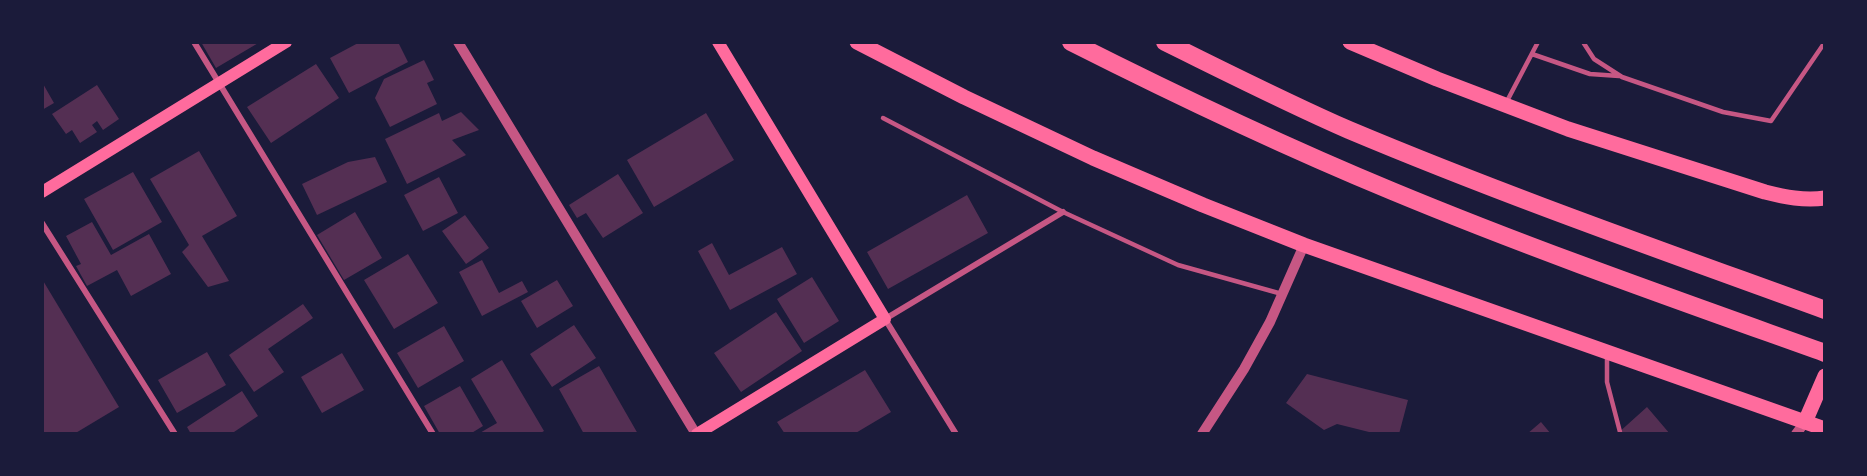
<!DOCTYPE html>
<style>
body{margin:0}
#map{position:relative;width:1867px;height:476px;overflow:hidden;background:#1b1b3a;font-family:"Public Sans",sans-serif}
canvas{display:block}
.frame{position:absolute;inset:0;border:44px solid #1b1b3a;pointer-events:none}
</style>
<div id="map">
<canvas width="1867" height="476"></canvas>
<div class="frame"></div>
</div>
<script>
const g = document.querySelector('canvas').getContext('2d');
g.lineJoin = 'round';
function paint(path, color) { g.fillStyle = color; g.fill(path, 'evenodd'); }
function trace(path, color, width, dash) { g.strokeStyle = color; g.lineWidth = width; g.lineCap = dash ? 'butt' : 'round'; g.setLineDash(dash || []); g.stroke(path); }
paint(new Path2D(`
 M201,42h59l-44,26z
 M360,42h38l10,20 -59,31 -19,-35z
 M424,60l10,20 -7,3 10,21 -47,23 -15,-29 9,-19z
 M316,64l23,34 -68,45 -24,-36z
 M42,82l12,21 -12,7z
 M97,85l22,34 -16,11 -6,-9 -5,4 5,7 -17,11 -8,-13 -6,4 -14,-20z
 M461,112l18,18 -27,10 14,15 -59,29 -22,-45 54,-26 3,8z
 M706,113l28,47 -80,47 -27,-47z
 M199,151l38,65 -35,20 27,45 -21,6 -26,-35 7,-7 -39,-66z
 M375,157l12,25 -70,33 -15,-31 46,-22z
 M133,172l29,50 -49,28 -29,-51z
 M618,174l25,39 -40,25 -17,-25 -9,5 -8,-13z
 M439,177l19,36 -35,18 -19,-36z
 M967,195l21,38 -100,56 -21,-37z
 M355,212l27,46 -38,22 -27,-45z
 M465,215l24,33 -23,16 -24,-33z
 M92,222l19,33 38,-21 22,40 -40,22 -14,-26 -30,16 -11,-20 5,-2 -15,-28z
 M712,243l17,32 53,-28 15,27 -67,36 -32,-59z
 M408,254l30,49 -44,26 -30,-49z
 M482,260l17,33 23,-12 6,11 -46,24 -23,-44z
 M812,277l27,44 -35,22 -27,-44z
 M42,279l77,128 -45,27h-32z
 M557,280l16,26 -36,22 -16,-27z
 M303,304l10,14 -45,31 16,23 -30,20 -25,-37z
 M776,312l26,39 -61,41 -27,-39z
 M574,325l22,33 -44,29 -22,-33z
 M444,326l20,35 -46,27 -21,-35z
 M207,352l19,33 -49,28 -19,-33z
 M342,353l22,37 -42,23 -21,-36z
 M502,360l42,71 -5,3h-61l19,-11 -26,-44z
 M599,366l39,68h-54l-25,-45z
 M865,370l26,42 -37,22h-69l-8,-12z
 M1307,374l101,26 -9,34h-22l-40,-10 -13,6 -38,-27z
 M460,386l23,40 -13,8h-30l-16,-28z
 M242,391l16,25 -27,18h-40l-4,-7z
 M1647,407l23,27h-53z
 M1541,422l10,12h-24z`), '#542f53');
trace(new Path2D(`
 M1583,42l11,17 28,18 101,35 48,9 54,-79
 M1532,54l58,20 29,2
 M1506,103l32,-61
 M883,118l180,94 115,53 104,29
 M1607,355v27l13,50`), '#c65784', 4.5);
trace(new Path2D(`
 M194,42l239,392
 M42,223l133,211
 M956,434l-71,-115 178,-107`), '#c65784', 6);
trace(new Path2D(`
 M458,42l238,392
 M1202,434l42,-65 26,-47 34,-77
 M1796,434l9,-12`), '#c65784', 10);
trace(new Path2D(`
 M42,192l244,-150
 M697,434l188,-115 -167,-277`), '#ff6b9d', 12);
trace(new Path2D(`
 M857,42l107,55 129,61 110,47 101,40 521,184
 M1350,42l87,37 131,50 197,63c20,5 39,9 60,6
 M1805,422l20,-46`), '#ff6b9d', 15);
trace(new Path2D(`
 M1071,42c105,53 212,104 321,149 142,59 288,110 433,162
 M1165,42c61,30 122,61 184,88 157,66 317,122 476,180`), '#ff6b9d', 18);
</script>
